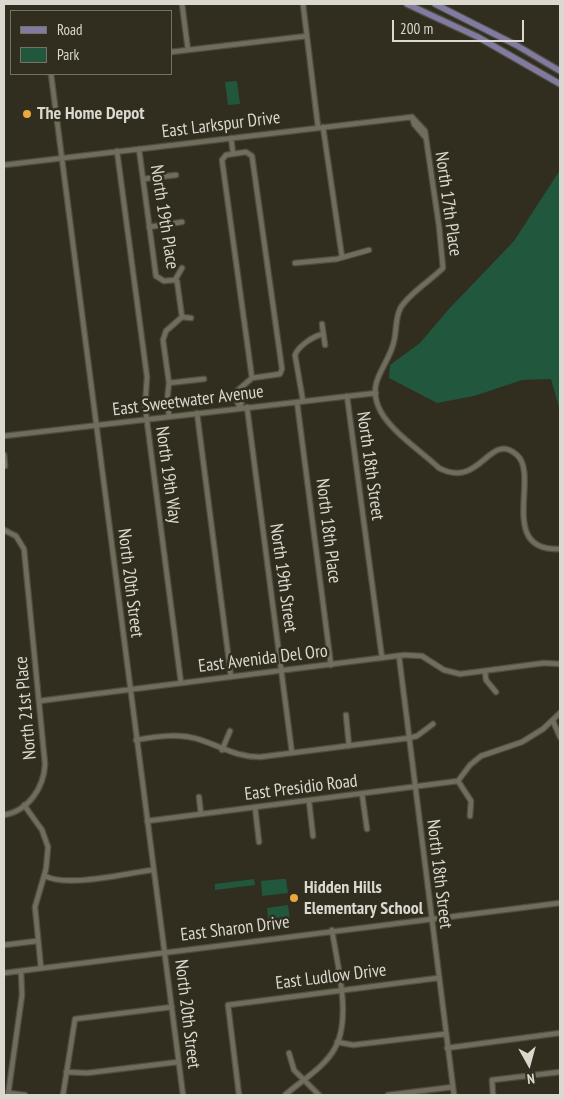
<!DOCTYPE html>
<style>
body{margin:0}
#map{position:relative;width:564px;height:1099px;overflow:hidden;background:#312e1f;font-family:"PT Sans Narrow",sans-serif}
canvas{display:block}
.frame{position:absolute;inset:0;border:5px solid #dad8cf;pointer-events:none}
.legend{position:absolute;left:10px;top:10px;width:162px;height:65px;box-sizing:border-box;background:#312e1f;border:1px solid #757265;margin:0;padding:6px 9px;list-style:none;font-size:15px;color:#dad8cf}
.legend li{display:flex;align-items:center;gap:10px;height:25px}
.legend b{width:25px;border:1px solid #757265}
.north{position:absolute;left:504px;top:1039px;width:50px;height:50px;-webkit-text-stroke:4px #312e1f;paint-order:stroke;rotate:173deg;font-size:14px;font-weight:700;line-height:20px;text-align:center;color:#dad8cf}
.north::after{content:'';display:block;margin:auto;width:18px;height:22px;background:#dad8cf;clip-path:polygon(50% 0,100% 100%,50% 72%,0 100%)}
.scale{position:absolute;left:392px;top:20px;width:132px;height:22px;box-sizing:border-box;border:2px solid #dad8cf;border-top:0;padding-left:6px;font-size:15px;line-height:18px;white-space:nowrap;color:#dad8cf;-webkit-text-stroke:4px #312e1f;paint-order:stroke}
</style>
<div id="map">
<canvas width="564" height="1099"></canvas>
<div class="frame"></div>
<ul class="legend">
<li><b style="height:6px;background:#817aa1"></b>Road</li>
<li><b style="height:14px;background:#21573d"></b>Park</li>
</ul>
<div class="north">N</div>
<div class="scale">200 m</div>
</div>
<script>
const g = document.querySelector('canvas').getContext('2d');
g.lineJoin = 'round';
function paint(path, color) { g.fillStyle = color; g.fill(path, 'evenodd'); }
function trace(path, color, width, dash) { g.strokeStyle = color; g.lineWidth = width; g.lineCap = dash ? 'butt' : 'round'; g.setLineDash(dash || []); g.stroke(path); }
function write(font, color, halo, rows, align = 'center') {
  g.font = font + ' "PT Sans Narrow",sans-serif'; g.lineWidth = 5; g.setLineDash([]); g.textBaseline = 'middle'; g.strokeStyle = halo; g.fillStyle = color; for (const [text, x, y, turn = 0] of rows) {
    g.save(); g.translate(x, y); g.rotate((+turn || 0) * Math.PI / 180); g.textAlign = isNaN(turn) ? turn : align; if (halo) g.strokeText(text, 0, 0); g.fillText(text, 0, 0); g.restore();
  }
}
paint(new Path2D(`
 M237,81l3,23 -12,1 -3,-23z
 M560,170v241l-9,-32 -29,1 -48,16 -37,7 -48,-25 1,-13 30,-22 28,-33 66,-69z
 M254,879l1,6 -40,5v-6z
 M281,879h5l2,14 -26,3 -1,-15z
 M288,905l3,21 -22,3 -2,-21z`), '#21573d');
const minor = new Path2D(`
 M182,4l6,46
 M303,4l15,123
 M171,52l136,-16
 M51,74l132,1021
 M412,117l13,14 14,95 4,42c-13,13 -32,24 -42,39 -6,10 -4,22 -7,34 -5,26 -30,40 -13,71 11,20 41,40 58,56 42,22 50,-38 78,-13 23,20 -20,97 43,94
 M412,117l2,7 11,13
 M323,127l19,130
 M231,138l2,15
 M139,149l17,127 8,5 10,-1 3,1 5,36 -16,14 -3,9 6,43 -2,18 2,15
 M117,151l30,226 -2,29 36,277
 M4,165l408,-48
 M143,179l33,-4
 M149,227l33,-5
 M295,263l42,-4 32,-9
 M175,280l7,-12
 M182,317l9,1
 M322,324l3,21
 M169,383l35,-4
 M347,396l35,262
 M303,401l-8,-46c4,-10 19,-19 28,-21
 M297,402l34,263
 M247,407l45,346
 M240,408l-3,-7v-10l15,-13 -30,-218 4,-5 20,-3 6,4 30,213 -2,5 -28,4
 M241,408l1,-21
 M197,413l34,264
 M4,436l372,-43
 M4,455l1,11
 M4,530l12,6 8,13 21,215c-1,24 -17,47 -41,51
 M399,656l55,439
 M485,671l1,9 10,12
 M39,701l365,-46 18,1 22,14 16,4 84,-11 16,1
 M346,715l3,31
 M553,721l7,16
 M136,740c22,-4 44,-7 65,0 21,7 36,17 59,17l149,-19 8,-2 16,-12
 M222,750l8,-19
 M458,781l12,-16 11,-9 41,-14 21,-13 17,-16
 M458,781l13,20 -1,15
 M362,794l5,35
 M199,797l2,17
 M309,801l4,35
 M24,805l18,25 6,17 -2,22 -11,38 6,61
 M255,807l4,35
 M147,821l311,-40
 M45,876c23,12 81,-3 108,-6
 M4,945l33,-4
 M4,973l556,-70
 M337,1042l16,3 92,-11
 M447,1048l113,-15
 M289,1053l5,17 25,25
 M66,1072l21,1 91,-11
 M8,1093l17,2
 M8,1095l14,-100 -1,-24
 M63,1095l12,-76 97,-12
 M239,1095l-11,-90 210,-27
 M285,1095c16,-14 40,-28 50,-47 17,-30 2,-84 -3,-118
 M388,1095l65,-8
 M493,1095l-1,-15 68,-8`);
const major = new Path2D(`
 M407,4l71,33 82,47
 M435,4l81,41 44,26`);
trace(minor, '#4f4c40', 7);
trace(major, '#4f4c40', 8);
trace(minor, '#706d5d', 4.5);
trace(major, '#817aa1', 5.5);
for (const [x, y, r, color] of [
 [27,114,5,"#eda83c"],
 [294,898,5,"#eda83c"]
]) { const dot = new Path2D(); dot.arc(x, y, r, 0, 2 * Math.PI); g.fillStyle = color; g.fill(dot); trace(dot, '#312e1f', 2); }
write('bold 18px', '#dad8cf', '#312e1f', [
 ["The Home Depot",37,114],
 ["Hidden Hills",304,888],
 ["Elementary School",304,909]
], 'left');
write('18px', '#dad8cf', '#312e1f', [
 ["East Larkspur Drive",221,125,-7],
 ["North 17th Place",448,204,82],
 ["North 19th Place",164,217,81],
 ["East Sweetwater Avenue",188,401,-7],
 ["North 18th Street",370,466,82],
 ["North 19th Way",168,475,82],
 ["North 18th Place",328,531,83],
 ["North 19th Street",283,578,82],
 ["North 20th Street",130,583,83],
 ["East Avenida Del Oro",263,659,-7],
 ["North 21st Place",26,708,-95],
 ["East Presidio Road",301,788,-7],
 ["North 18th Street",439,874,83],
 ["East Sharon Drive",235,929,-7],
 ["East Ludlow Drive",331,977,-7],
 ["North 20th Street",187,1014,83]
]);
</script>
